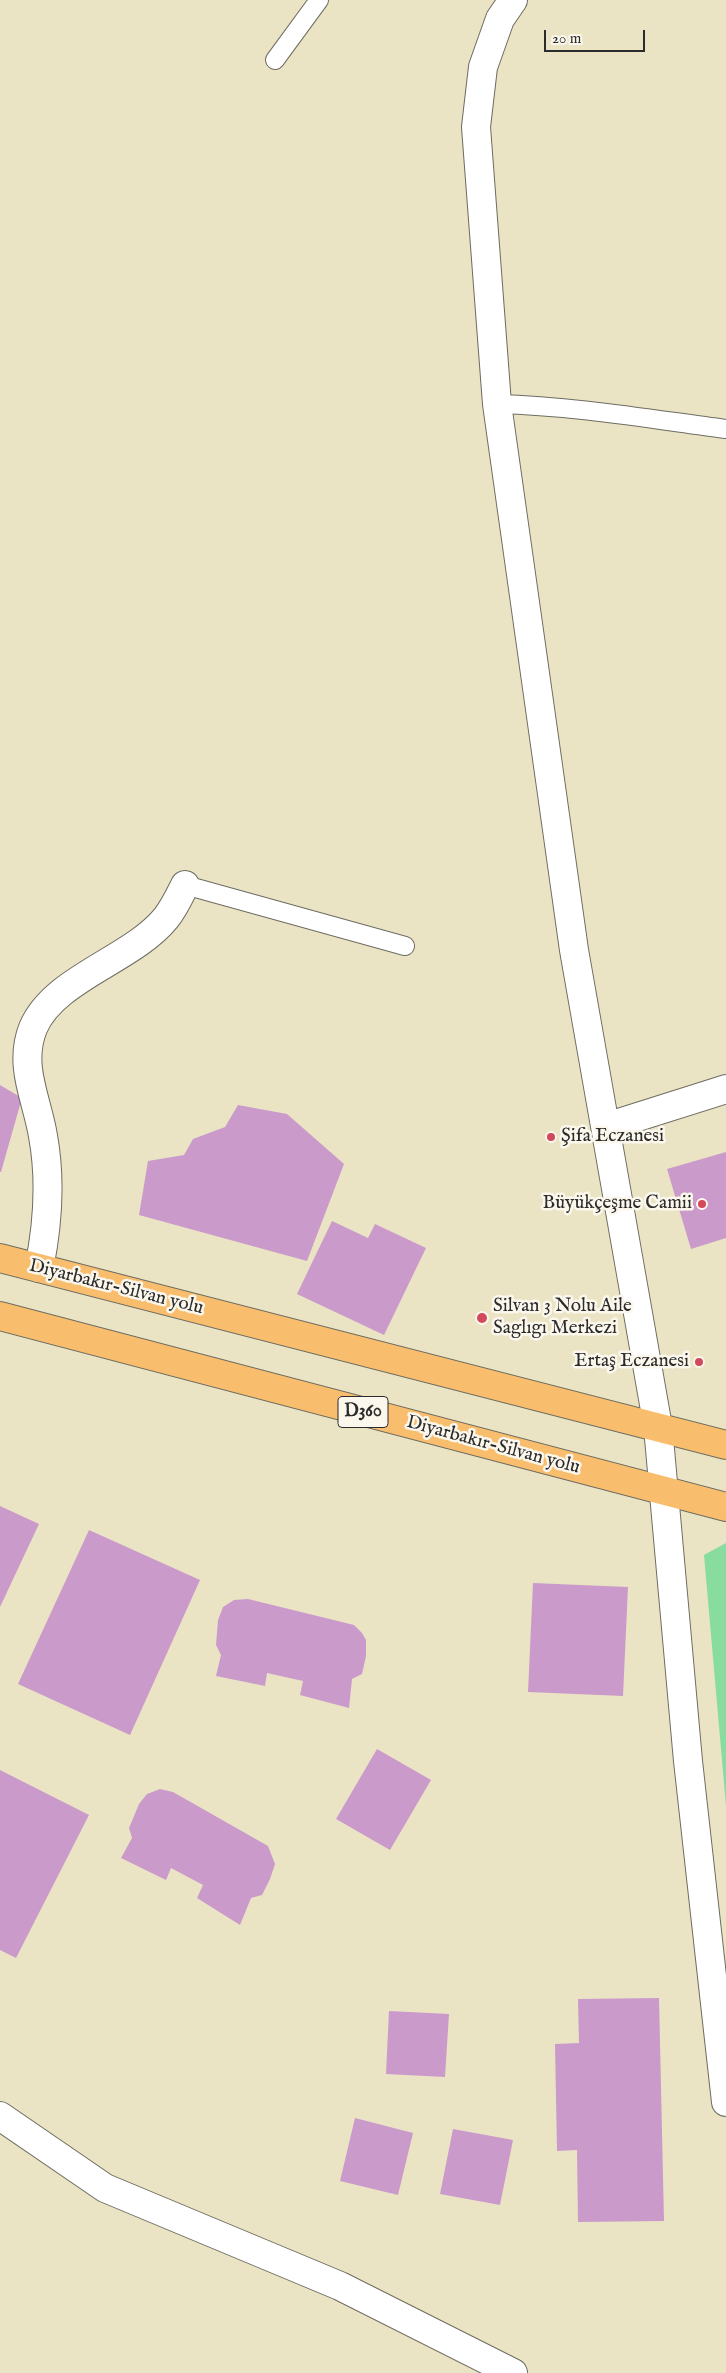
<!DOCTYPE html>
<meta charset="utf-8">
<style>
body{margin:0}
#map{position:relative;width:726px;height:2373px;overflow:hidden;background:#eae4c5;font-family:"IM FELL English",serif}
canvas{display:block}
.scale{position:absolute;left:544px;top:30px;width:101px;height:22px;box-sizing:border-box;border:2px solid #2b2b2b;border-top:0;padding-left:6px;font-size:15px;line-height:18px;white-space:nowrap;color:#2b2b2b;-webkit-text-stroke:4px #fbf7ec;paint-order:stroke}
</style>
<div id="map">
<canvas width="726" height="2373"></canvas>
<div class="scale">20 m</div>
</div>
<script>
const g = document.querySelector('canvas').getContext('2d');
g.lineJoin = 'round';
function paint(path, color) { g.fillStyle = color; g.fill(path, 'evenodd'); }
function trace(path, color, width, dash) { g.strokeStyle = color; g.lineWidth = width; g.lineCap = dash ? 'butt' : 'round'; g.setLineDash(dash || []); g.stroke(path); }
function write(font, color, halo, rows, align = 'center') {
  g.font = font + ' "IM FELL English",serif'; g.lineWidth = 5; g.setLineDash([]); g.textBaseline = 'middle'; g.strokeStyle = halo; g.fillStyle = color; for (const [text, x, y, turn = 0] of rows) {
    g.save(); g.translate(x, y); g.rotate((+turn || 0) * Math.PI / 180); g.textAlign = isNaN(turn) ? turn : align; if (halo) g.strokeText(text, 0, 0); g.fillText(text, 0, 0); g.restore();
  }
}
paint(new Path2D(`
 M726,1543v263l-22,-251z`), '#87dc9e');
paint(new Path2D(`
 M0,1085l22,13 -21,74h-1z
 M238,1105l49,9 57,50 -37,97 -168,-46 9,-54 36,-6 9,-16 32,-12z
 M726,1152v86l-35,11 -24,-80z
 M332,1221l36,17 7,-14 51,24 -42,87 -87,-41z
 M0,1506l39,18 -39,83z
 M89,1530l111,50 -70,155 -112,-51z
 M533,1583l95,4 -5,109 -95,-4z
 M248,1599l106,26 8,8 4,7v16l-4,18 -10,5 -3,29 -49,-13 3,-14 -36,-8 -2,13 -49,-10 5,-21 -5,-10 2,-25 5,-13 11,-7z
 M377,1749l54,31 -41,70 -54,-31z
 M0,1770l89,45 -73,143 -16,-8z
 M160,1789l13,3 95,54 7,18 -5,15 -8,16 -11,3 -11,27 -43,-27 6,-13 -32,-17 -5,12 -45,-22 11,-20 -3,-10 10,-24 8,-10z
 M659,1998l5,223 -86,1 -1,-72 -20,1 -2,-107 24,-1 -1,-44z
 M389,2011l60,3 -4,63 -59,-3z
 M355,2118l58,15 -15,62 -58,-14z
 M453,2129l60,11 -13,65 -60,-11z`), '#ca9aca');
const service = new Path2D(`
 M275,60l44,-60
 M497,404c78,2 153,15 229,25
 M185,885l220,61`);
const minor = new Path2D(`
 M606,1127l120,-38
 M39,1268c9,-44 12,-88 4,-132 -6,-37 -25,-70 -10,-108 21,-50 99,-68 133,-110 8,-10 13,-21 19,-33
 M0,2116l105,72 235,98 173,87`);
const tertiary = new Path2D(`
 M513,0l-13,19 -17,48 -7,60 21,277 77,546 84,477 30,334 38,341`);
const trunk = new Path2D(`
 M0,1258l726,187
 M0,1316l726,191`);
trace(service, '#6e6c61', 20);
trace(minor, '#6e6c61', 30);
trace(tertiary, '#6e6c61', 30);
trace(trunk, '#6e6c61', 30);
trace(service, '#fff', 18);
trace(minor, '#fff', 28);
trace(tertiary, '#fff', 28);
trace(trunk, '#f9be6d', 28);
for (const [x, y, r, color] of [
 [551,1137,5,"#d1495b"],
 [702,1204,5,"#d1495b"],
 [482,1318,6,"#d1495b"],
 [699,1362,5,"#d1495b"]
]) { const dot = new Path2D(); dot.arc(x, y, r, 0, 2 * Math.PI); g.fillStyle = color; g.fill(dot); trace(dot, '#fbf7ec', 2); }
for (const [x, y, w] of [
 [363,1412,50]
]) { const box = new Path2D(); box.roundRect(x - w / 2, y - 15.5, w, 31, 4); g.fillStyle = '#fbf7ec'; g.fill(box); trace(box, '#2b2b2b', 1); }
write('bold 18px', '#2b2b2b', null, [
 ["D360",363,1412]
]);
write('19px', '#2b2b2b', '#fbf7ec', [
 ["Şifa Eczanesi",561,1137],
 ["Büyükçeşme Camii",692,1204,"right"],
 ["Silvan 3 Nolu Aile",493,1307],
 ["Saglıgı Merkezi",493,1329],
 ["Ertaş Eczanesi",689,1362,"right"]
], 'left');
write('19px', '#2b2b2b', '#fbf7ec', [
 ["Diyarbakır-Silvan yolu",116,1288,14],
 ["Diyarbakır-Silvan yolu",493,1446,15]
]);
</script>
